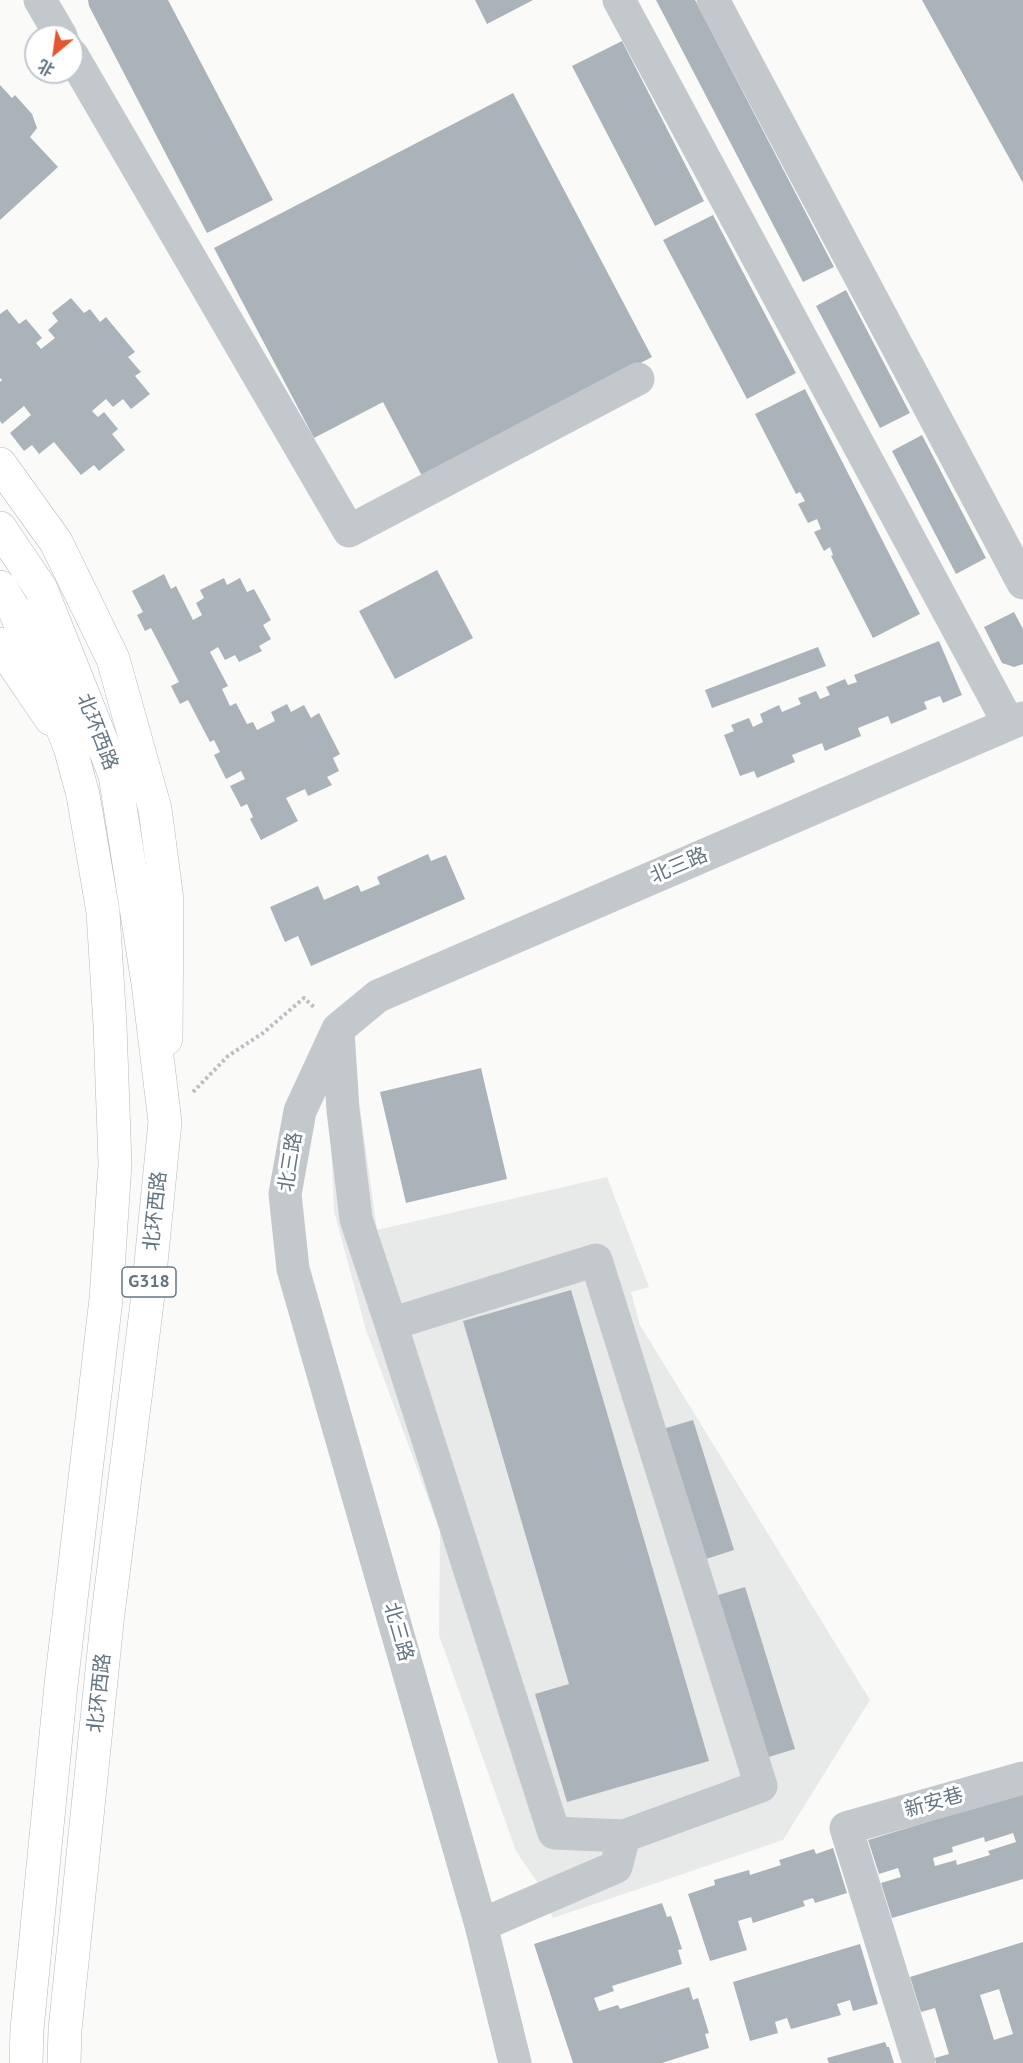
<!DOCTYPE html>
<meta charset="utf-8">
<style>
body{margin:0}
#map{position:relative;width:1023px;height:2063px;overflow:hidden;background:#fafaf8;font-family:"PT Sans","Noto Sans SC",sans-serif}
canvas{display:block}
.north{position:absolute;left:24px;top:24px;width:60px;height:60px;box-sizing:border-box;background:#fff;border:2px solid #c1c8cd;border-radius:50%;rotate:209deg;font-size:16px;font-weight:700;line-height:24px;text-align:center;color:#657683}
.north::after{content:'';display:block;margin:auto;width:21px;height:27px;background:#e4572e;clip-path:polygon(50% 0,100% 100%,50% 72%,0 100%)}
</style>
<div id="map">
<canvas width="1023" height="2063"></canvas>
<div class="north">北</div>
</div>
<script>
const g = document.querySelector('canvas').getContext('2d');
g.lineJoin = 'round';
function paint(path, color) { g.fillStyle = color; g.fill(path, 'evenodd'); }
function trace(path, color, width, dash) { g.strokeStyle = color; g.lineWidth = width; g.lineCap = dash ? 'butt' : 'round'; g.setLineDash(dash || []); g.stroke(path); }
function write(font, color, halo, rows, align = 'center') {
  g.font = font + ' "PT Sans","Noto Sans SC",sans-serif'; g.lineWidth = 6; g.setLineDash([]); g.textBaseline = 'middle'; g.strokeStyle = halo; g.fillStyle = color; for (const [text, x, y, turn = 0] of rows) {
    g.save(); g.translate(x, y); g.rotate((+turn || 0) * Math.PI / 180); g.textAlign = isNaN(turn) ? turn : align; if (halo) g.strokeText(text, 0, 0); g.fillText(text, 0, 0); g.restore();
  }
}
paint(new Path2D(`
 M360,1107l17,123 230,-53 42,110 -18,5 9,33 230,375 -87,140 -230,78 -14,-33 -23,-34 -77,-216 1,-104 -74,-201 -32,-119 -4,-97z`), '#e8e9e9');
paint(new Path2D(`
 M88,0h80l105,200 -66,33 -118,-227z
 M475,0h58l-46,24z
 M656,0h39l139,267 -31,15z
 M922,0h101v183z
 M622,41l82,160 -49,25 -83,-160z
 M0,85l12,13 3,-3 17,19 5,14 -7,9 28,30 -58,53z
 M513,93l139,264 -230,119 -39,-74 -69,36 -100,-190z
 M713,215l83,158 -49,26 -84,-159z
 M846,290l64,123 -30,15 -64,-122z
 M71,298l13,15 6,-4 10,13 6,-5 29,35 -7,5 13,15 -6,4 15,18 -19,15 -8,-10 -10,8 -7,-8 -14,12 6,6 6,-5 14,17 -6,5 13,16 -26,21 -5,-6 -13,10 -27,-33 -15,12 -7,-9 -8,6 -14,-18 21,-18 -7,-9 -22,18 -2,-3v-39l2,-2 -2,-2v-64l7,-5 12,15 7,-5 16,19 -6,5 5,6 14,-11 -7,-8 10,-9 -6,-8z
 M805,389l115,225 -47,24 -42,-82 2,-1 -3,-8 -6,4 -10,-19 7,-3 -4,-10 -9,4 -10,-19 7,-3 -5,-9 -4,2 -41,-80z
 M922,435l64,123 -30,16 -64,-123z
 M437,570l36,68 -78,41 -36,-68z
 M164,574l7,15 5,-3 17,34 9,-5 -6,-12 8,-5 -4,-8 24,-12 3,7 13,-7 7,14 7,-3 17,31 -8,5 8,14 -12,7 3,5 -23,11 -4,-7 -10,5 -7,-13 -8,5 18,34 -6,3 8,17 6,-3 11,21 6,-2 4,8 18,-9 -4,-9 16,-8 4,8 13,-7 7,13 8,-5 21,41 -7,4 6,13 -12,6 5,8 -24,11 -3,-7 -19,9 12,23 -37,19 -11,-21 3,-2 -6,-13 -6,3 -11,-21 15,-7 -4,-8 -15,8 -12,-24 6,-3 -6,-12 -4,2 -22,-42 -8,4 -9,-18 8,-4 -28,-54 -6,3 -8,-16 6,-3 -11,-21z
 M1014,612l9,17v35l-9,3 -12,-4 -18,-36z
 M939,641l23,54 -19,8 -3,-7 -16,6 3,7 -36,15 -3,-8 -30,12 3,8 -36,15 -3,-8 -30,12 3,7 -38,16 -3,-7 -14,5 -16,-41 10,-4 -3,-6 18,-7 4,9 10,-5 -3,-8 19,-9 3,7 19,-8 -3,-6 18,-7 4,8 10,-4 -4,-8 19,-8 3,6 9,-3 -3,-7z
 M818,647l8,19 -114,42 -7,-18z
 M428,854l3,7 15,-6 19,44 -154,67 -13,-30 -13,6 -15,-35 48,-21 6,14 34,-15 3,7 19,-8 -3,-7z
 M481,1068l26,111 -101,24 -26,-111z
 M571,1290l138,471 -142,41 -32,-108 34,-10 -106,-363z
 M693,1420l41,130 -31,10 -40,-131z
 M745,1587l50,162 -30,9 -50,-162z
 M1023,1793v86l-131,39 -11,-35 20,-6 -3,-9 -19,6 -11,-34zM1013,1833l3,9 -28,9 2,4 -33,10 -1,-5 -21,6 -2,-8 20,-6 -1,-5 32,-10 1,5z
 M833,1848l14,45 -32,10 -2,-5 -10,3 2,5 -52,17 -2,-6 -13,4 9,29 -37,11 -22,-67 27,-9 -1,-5 35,-10 1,5 31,-10 -2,-5 35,-11 2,5z
 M662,1903l5,14 4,-1 11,33 -4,1 4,14 -70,22 2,5 -20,7 5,13 19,-6 2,4 69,-22 4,13 5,-2 11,35 -4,1 4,14 -47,15h-89l-39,-119z
 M1023,1942v121h-87l-1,-5 14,-4 -14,-46 -14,4 -11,-35zM999,1989l14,45 -19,6 -14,-45z
 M860,1944l18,60 -25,7 -3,-11 -13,4 4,11 -50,14 -4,-11 -12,4 3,11 -28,8 -17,-59z
 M885,2042l2,5h2l5,16h-65l-2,-5z`), '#aab3b9');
const major = new Path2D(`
 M0,464l56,78 57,117 42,150 12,91 -1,139
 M0,644l51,75`);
const highway = new Path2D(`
 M0,528l41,61 74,186 33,208 17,139 -18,181 -40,319 -42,408 -1,33
 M0,587l15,24 55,136 13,48 20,117 7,113 5,139 -9,135 -45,386 -34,344 -1,34`);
trace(major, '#b5babe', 34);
trace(highway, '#b4b9bd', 34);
trace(new Path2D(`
 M193,1092l35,-36 35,-23 41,-35 11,10`), '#bbbfc2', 4, [3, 3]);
trace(new Path2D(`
 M40,0l21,36
 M619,0l390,724
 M713,0l310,583
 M72,55l277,476 289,-152
 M338,1031l5,79 13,109 35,105 163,509 70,3
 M391,1324l205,-64 165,526 -137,50 -8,31 -135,58
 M515,2063l-34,-138 -188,-656 -8,-75 15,-83 38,-82 40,-33 645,-278
 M919,2063l-73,-235 177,-50`), '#c3c8cc', 33);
trace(major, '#fff', 33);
trace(highway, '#fff', 33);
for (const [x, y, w] of [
 [149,1282,54]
]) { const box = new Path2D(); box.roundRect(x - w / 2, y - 15, w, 30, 4.5); g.fillStyle = '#fff'; g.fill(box); trace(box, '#657683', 1.5); }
write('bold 18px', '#657683', null, [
 ["G318",149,1282]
]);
write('20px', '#657683', '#fff', [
 ["北环西路",97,732,69],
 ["北三路",679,866,-23],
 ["北三路",291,1162,-81],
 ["北环西路",156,1211,-84],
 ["北三路",398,1632,74],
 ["北环西路",100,1693,-84],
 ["新安巷",934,1803,-16]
]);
</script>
